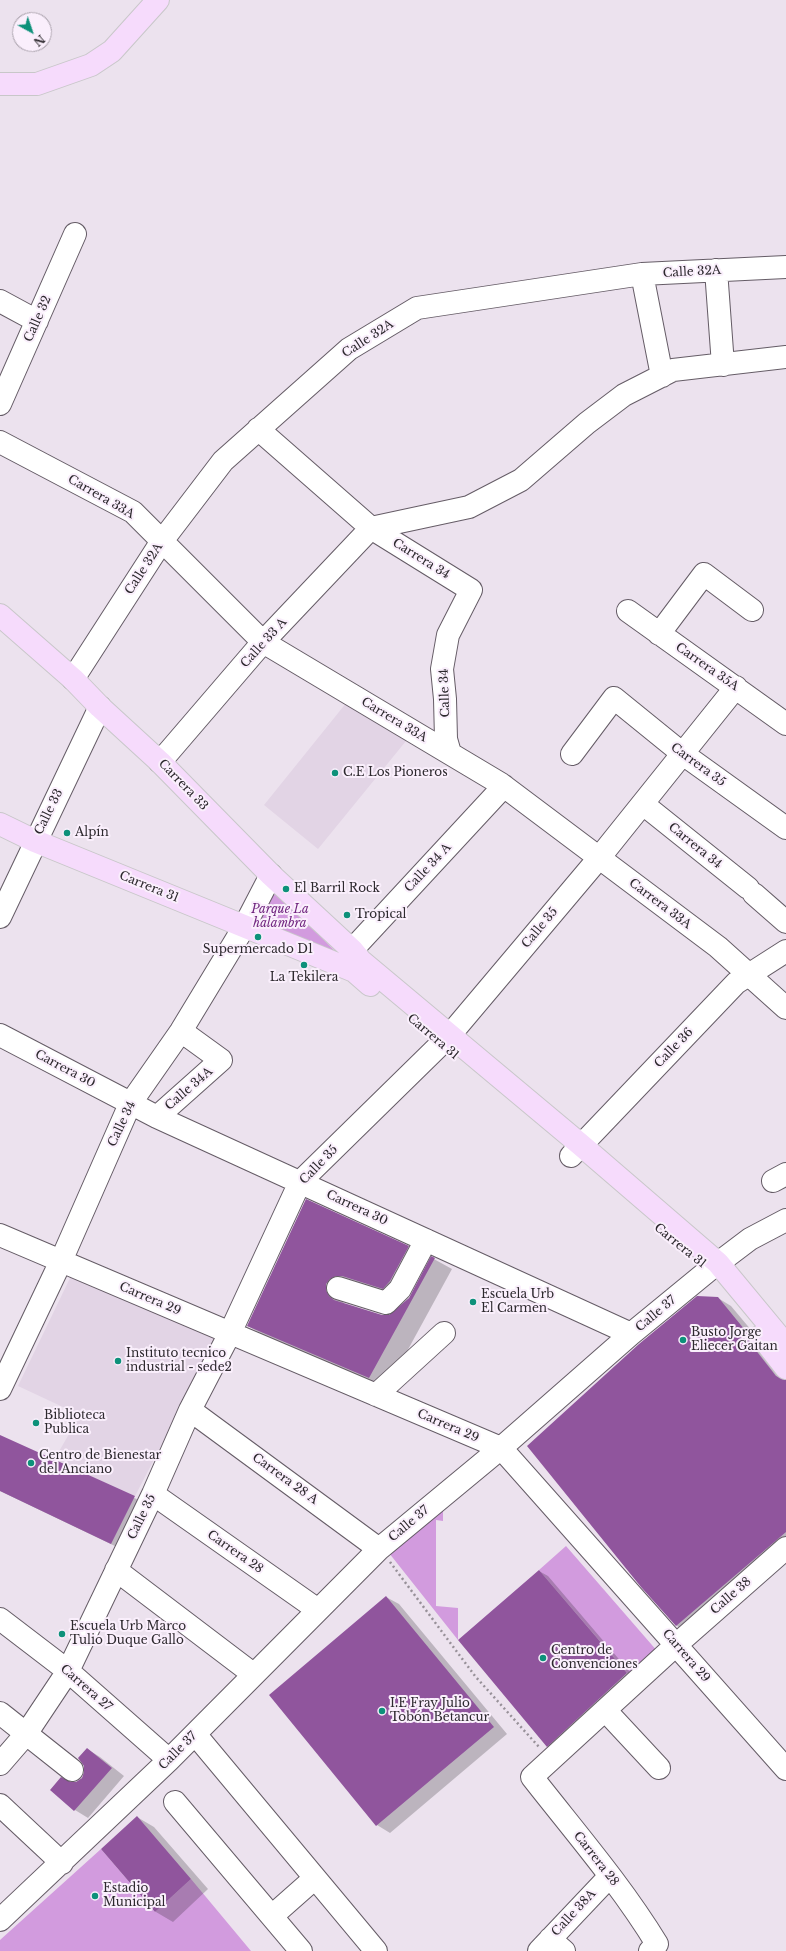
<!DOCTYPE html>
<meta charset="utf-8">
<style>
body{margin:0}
#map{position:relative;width:786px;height:1951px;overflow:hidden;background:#ece2ee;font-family:"Libre Baskerville",serif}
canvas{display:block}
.north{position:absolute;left:12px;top:12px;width:40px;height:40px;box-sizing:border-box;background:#faeffc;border:1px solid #a8a0aa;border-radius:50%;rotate:140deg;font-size:11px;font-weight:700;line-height:16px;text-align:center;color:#2d292e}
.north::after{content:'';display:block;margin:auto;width:14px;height:18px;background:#0d917a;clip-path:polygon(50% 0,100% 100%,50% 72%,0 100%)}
</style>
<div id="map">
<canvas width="786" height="1951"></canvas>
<div class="north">N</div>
</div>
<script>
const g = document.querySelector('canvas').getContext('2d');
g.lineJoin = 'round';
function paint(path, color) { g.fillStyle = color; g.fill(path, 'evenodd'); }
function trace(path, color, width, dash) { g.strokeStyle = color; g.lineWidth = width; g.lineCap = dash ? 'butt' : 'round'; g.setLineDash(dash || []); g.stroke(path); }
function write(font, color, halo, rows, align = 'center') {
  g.font = font + ' "Libre Baskerville",serif'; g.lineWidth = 4; g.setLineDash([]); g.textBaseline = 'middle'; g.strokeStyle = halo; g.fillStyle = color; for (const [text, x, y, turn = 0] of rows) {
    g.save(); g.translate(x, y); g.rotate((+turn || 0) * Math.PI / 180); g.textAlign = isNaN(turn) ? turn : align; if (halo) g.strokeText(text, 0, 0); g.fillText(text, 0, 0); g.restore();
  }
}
paint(new Path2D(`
 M351,697l55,44 -88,108 -54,-44z
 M71,1276l148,59 -84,161 -81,-36 26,-45 -62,-29z`), '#e2d4e5');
paint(new Path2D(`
 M274,890l64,64 -80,-30z
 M443,1508v13l-7,-1v86l22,2v32l-69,-87z
 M566,1546l92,106 -29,23 -90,-105z
 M101,1849l54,63 36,-33 60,72h-251v-11z`), '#d29bde');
paint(new Path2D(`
 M306,1200l102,47 17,10 -18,34 -64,10 1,3 38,12h8l20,-18 22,-40 20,11 -65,119 -122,-52 -17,-10z
 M718,1298l13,8 31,37 2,9 22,28v170l-96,83 -13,-7 -35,-39z
 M0,1436l143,66 -24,46 -119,-57z
 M539,1571l9,5 87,102 -79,73 -9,-5z
 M386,1597l13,7 108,130 -117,99 -13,-8z
 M87,1749l13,8 24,19 -36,42 -13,-8 -5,-27h7l5,-4 3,-7z
 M137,1817l17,10 54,62 -35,33 -17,-10 -54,-62z`), '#0003');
paint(new Path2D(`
 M306,1199l103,47 -19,35 -7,8 -41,-13h-6l-6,3 -4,5v6l3,6 5,4 48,15h7l20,-17 22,-42 4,2 -66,120 -122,-52z
 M697,1296l21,1 31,38 2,9 25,32 10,4v152l-110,94 -35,-39 -114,-141 112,-102z
 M0,1435l135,61 -24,48 -111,-53z
 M539,1570l88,103 -80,74 -89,-107z
 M386,1596l108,131 -118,99 -107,-131z
 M87,1748l25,20 -38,43 -24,-21 11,-13 10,5h5l6,-4 2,-6v-6l-6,-8z
 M137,1816l54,63 -36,33 -54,-63z`), '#90559d');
const minor = new Path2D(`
 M716,270l7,95
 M642,274l20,102
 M0,301l37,20
 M0,404l75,-170
 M258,429l113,99 100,62 -23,45 -6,34 3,30 1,40 4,14
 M0,442l133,70 130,130 238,142 217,163 68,61
 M371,528l98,-21 52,-27 66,-57 37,-28 49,-25 113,-13
 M628,611l158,113
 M659,634l45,-60 48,36
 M73,679l89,-138 61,-80 126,-112 68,-41 225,-34 144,-7
 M572,754l42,-56 69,56 103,74
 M160,762l103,-120 108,-114
 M643,804l105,84
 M754,894l32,28
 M0,917l100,-210
 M352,950l152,-164
 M0,1035l157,82 474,217
 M157,1117l64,-57 -40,-29
 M571,1156l165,-173 50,-32
 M773,1181l13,-7
 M0,1235l501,213 285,321
 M338,1288l48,15 14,-14 26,-49
 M0,1389l61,-128 69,-157 51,-73 63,-104 27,-52
 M376,1395l68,-62
 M190,1410l189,139
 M153,1494l165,116
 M116,1570l137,104
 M0,1619l68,52 101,89
 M605,1710l54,58
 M0,1713l72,57
 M195,1734l181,217
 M0,1764l26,-30 42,-63 85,-177 37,-84 40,-77 70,-151 149,-146 150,-178 137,-171
 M175,1802l126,149
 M0,1805l62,58
 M272,1916l43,-38
 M0,1920l169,-160 210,-211 122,-101 130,-114 78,-64 41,-31 36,-19
 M550,1939l14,12
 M539,1951l71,-75
 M650,1951l7,-7c-36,-59 -82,-112 -125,-167l144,-132 110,-97`);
const major = new Path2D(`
 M0,84h37l54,-19 21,-14 46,-51
 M0,615l73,64 27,28 60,55 111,113 81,75 9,11 220,184 137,118 68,82
 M0,824l35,17 319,130 16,14
 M761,1336l25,32`);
trace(minor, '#655c66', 24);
trace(major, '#c8c7c9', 24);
trace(new Path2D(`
 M390,1562l85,114 64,71`), '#979098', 2.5, [2, 3]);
trace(minor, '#fff', 22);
trace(major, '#f6dbfc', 22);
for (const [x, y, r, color] of [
 [335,773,4,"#0d917a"],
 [67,833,4,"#0d917a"],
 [286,889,4,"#0d917a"],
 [347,915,4,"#0d917a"],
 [258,937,4,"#0d917a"],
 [304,965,4,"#0d917a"],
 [473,1302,4,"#0d917a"],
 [683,1340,4,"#0d917a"],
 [118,1361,4,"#0d917a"],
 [36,1423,4,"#0d917a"],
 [31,1463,4,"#0d917a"],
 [62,1634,4,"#0d917a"],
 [543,1658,4,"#0d917a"],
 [382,1711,4,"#0d917a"],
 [95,1896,4,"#0d917a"]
]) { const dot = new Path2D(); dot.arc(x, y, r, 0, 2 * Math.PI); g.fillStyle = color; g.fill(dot); trace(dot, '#faeffc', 1.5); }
write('12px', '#2d292e', '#faeffc', [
 ["Calle 32A",692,272,-3],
 ["Calle 32",38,319,-66],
 ["Calle 32A",368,339,-33],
 ["Carrera 33A",101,497,30],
 ["Carrera 34",421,559,32],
 ["Calle 32A",144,569,-57],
 ["Calle 33 A",264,643,-48],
 ["Carrera 35A",707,667,35],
 ["Calle 34",445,693,-92],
 ["Carrera 33A",394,720,31],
 ["Carrera 35",698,765,36],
 ["Carrera 33",183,785,46],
 ["Calle 33",49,812,-64],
 ["Carrera 34",695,846,39],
 ["Calle 34 A",428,868,-47],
 ["Carrera 31",149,887,22],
 ["Carrera 33A",660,904,37],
 ["Calle 35",540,928,-50],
 ["Carrera 31",433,1037,40],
 ["Calle 36",674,1048,-46],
 ["Carrera 30",65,1069,28],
 ["Calle 34A",189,1089,-41],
 ["Calle 34",122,1124,-65],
 ["Calle 35",319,1165,-46],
 ["Carrera 30",357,1208,25],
 ["Carrera 31",680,1246,39],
 ["Carrera 29",150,1299,23],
 ["Calle 37",656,1314,-40],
 ["Carrera 29",448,1426,23],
 ["Carrera 28 A",285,1479,36],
 ["Calle 35",142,1517,-64],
 ["Calle 37",409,1524,-40],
 ["Carrera 28",235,1552,35],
 ["Calle 38",731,1596,-41],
 ["Carrera 29",686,1656,49],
 ["Carrera 27",86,1688,41],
 ["Calle 37",178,1751,-45],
 ["Carrera 28",596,1859,52],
 ["Calle 38A",574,1913,-47]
]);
write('12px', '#2d292e', '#faeffc', [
 ["C.E Los Pioneros",343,773],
 ["Alpín",75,833],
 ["El Barril Rock",294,889],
 ["Tropical",355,915],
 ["Supermercado D1",258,950,"center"],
 ["La Tekilera",304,978,"center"],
 ["Escuela Urb",481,1295],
 ["El Carmen",481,1309],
 ["Busto Jorge",691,1333],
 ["Eliecer Gaitan",691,1347],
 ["Instituto tecnico",126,1354],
 ["industrial - sede2",126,1368],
 ["Biblioteca",44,1416],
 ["Publica",44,1430],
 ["Centro de Bienestar",39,1456],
 ["del Anciano",39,1470],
 ["Escuela Urb Marco",70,1627],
 ["Tulio Duque Gallo",70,1641],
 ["Centro de",551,1651],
 ["Convenciones",551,1665],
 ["I.E Fray Julio",390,1704],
 ["Tobón Betancur",390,1718],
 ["Estadio",103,1889],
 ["Municipal",103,1903]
], 'left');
write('italic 12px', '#70257f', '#faeffc', [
 ["Parque La",280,910],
 ["halambra",280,924]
]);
</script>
